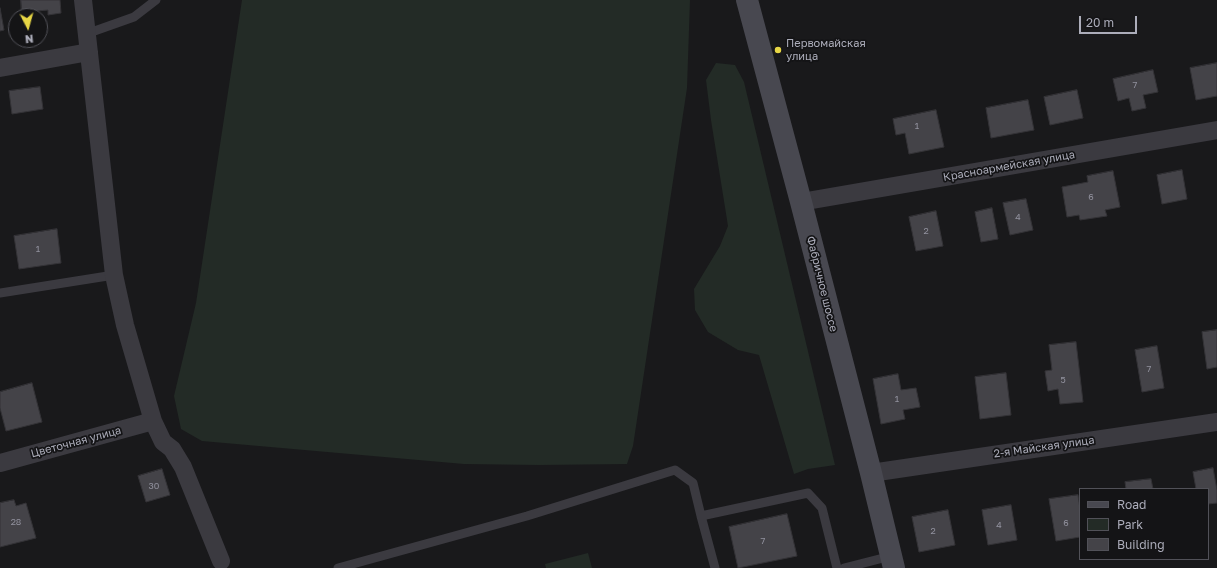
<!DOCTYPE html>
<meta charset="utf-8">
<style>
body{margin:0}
#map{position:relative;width:1217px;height:568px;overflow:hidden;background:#19191b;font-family:"Golos Text",sans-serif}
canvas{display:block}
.legend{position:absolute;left:1079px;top:488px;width:130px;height:72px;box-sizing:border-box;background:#141416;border:1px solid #515158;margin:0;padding:5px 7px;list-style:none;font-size:12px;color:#acadba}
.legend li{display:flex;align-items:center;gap:8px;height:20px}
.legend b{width:20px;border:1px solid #515158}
.north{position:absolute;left:8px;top:8px;width:40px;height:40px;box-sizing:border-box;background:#141416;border:1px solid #515158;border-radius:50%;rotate:174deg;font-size:11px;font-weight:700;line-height:16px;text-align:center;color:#acadba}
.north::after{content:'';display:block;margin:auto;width:14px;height:18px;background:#e7d645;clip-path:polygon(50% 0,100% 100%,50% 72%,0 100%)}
.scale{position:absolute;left:1079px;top:16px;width:58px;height:18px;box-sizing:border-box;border:2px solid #acadba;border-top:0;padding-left:5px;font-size:12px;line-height:14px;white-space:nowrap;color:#acadba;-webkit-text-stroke:3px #141416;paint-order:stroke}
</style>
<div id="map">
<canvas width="1217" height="568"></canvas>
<ul class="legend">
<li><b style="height:5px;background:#484850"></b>Road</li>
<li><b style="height:11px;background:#232b26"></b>Park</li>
<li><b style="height:11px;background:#444348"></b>Building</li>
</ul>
<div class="north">N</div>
<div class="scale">20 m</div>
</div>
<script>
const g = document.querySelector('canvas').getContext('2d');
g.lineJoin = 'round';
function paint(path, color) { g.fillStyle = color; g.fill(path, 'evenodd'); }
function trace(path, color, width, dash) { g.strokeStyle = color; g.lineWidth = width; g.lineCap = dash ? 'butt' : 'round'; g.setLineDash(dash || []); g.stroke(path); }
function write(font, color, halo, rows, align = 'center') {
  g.font = font + ' "Golos Text",sans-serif'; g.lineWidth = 3.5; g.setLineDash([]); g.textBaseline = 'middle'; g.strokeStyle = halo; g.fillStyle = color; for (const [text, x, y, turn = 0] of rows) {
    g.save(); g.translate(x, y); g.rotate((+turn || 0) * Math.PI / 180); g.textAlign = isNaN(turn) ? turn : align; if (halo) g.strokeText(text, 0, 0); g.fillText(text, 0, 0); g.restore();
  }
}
paint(new Path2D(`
 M242,0h448l-3,88 -54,358 -6,18 -88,1 -75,-1 -262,-23 -21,-12 -7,-33 22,-93z
 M716,63l19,2 9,17 91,383 -27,4 -14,5 -35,-119 -21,-5 -30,-18 -13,-22 -1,-21 26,-43 8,-20 -17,-106 -5,-40z
 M588,553l4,15h-46l-1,-4z`), '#232b26');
const building = new Path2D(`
 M21,0h39l1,13 -13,2v-5l-11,1 1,5h-16z
 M0,8l4,22 -4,1z
 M1217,63v33l-21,4 -6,-32z
 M1153,70l5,22 -15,3 3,13 -14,3 -3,-13 -11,3 -5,-22z
 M40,87l3,22 -31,5 -3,-23z
 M1077,90l6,28 -33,7 -6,-28z
 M1028,100l6,30 -43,8 -5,-30z
 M936,110l8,37 -35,7 -4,-21 -9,2 -3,-16z
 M1182,170l5,29 -25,5 -5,-29z
 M1113,171l7,36 -15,3 2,6 -27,4 -1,-5 -12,2 -5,-30 26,-5 -1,-6z
 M1026,199l7,31 -23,5 -7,-32z
 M992,208l6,31 -17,3 -6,-30z
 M936,211l7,35 -27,5 -7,-34z
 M57,229l4,34 -42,6 -5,-33z
 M1217,330v37l-10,2 -5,-37z
 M1076,342l7,60 -23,2 -2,-15 -10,2 -3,-20 7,-1 -3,-25z
 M1157,346l7,42 -22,4 -7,-42z
 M1006,373l5,42 -31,4 -5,-42z
 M898,374l3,16 15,-2 4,19 -17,3 2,9 -24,5 -8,-45z
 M32,383l10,39 -36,9 -6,-23v-16z
 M1213,468l4,22v13l-9,1v-15h-12l-3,-17z
 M162,469l8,26 -24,7 -8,-26z
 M1151,479l2,10h-27l-1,-7z
 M1078,495l2,14v28l-24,4 -7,-42z
 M14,500l2,6 10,-3 10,35 -36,9v-44z
 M1011,505l6,35 -29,5 -6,-35z
 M948,510l7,35 -36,7 -7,-35z
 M787,514l10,42 -59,12 -9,-41z`);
paint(building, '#444348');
trace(building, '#343337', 1);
trace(new Path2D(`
 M86,34l48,-17 22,-17
 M0,293l114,-18
 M701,516l14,52
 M338,568l189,-52 148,-46 18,13 8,33 107,-23 14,15 15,60
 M844,568l47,-12`), '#3b3a40', 9);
trace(new Path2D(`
 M83,0l31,275 11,50 28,96 10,21 9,7 11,18 38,94
 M0,68l89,-16
 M801,202l416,-72
 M0,463l153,-42
 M871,473l346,-51`), '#3b3a40', 18);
trace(new Path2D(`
 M747,0l54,202 70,271 23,95`), '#484850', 22);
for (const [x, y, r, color] of [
 [778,50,4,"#e7d645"]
]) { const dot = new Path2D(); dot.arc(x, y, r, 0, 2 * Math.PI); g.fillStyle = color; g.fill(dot); trace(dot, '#141416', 1.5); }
write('9px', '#92929e', null, [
 ["7",1135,85],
 ["1",917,126],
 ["6",1091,197],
 ["4",1018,217],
 ["2",926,231],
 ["1",38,249],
 ["7",1149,369],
 ["5",1063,380],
 ["1",897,399],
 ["30",154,486],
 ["28",16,522],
 ["6",1066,523],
 ["4",999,525],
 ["2",933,531],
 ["7",763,541]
]);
write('11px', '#acadba', '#141416', [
 ["Первомайская",786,44],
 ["улица",786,57]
], 'left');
write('11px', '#acadba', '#141416', [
 ["Красноармейская улица",1009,166,-10],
 ["Фабричное шоссе",822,284,76],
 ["Цветочная улица",76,442,-15],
 ["2-я Майская улица",1044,447,-8]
]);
</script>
